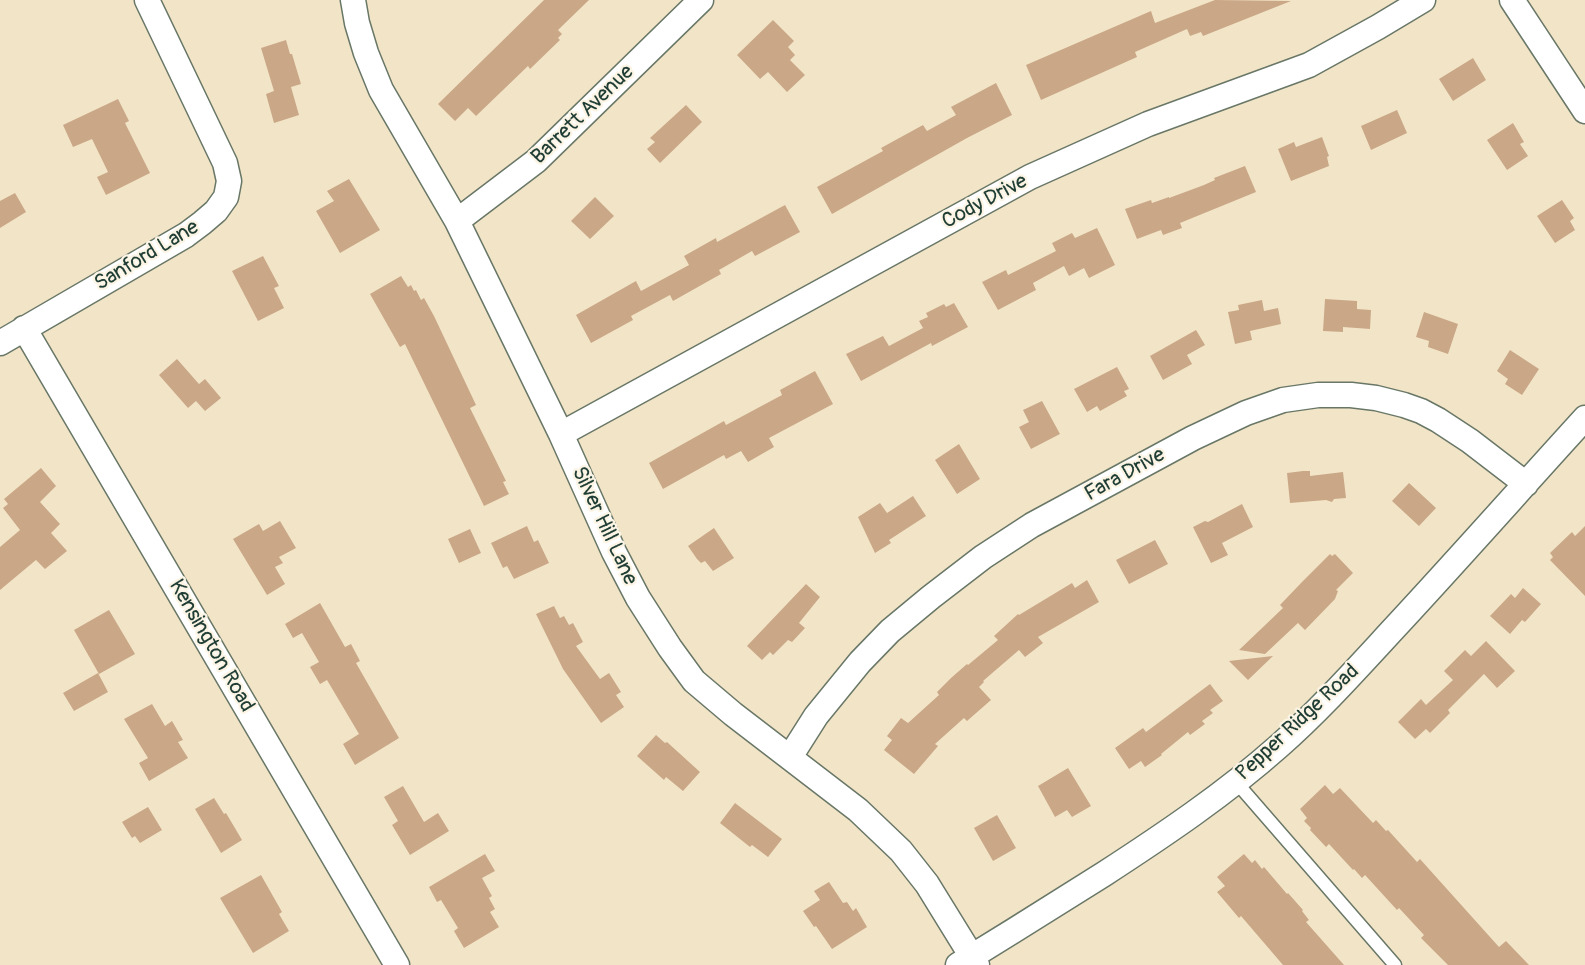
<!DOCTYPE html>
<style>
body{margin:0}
canvas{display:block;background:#f2e4c7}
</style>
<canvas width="1585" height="965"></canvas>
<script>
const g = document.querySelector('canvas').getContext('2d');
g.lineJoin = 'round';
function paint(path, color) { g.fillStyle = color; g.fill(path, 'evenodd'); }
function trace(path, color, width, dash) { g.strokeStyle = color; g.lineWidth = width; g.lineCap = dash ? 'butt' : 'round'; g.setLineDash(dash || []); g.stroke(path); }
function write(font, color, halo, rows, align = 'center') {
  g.font = font + ' Pangolin,sans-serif'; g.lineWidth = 4.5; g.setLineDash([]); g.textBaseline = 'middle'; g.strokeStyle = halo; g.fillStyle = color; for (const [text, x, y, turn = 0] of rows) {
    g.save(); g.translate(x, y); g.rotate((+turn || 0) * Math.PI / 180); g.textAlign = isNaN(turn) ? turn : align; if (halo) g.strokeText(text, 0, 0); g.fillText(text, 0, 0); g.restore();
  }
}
paint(new Path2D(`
 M544,0h45l-31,30 4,4 -4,4 2,2 -30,29 -2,-3 -52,50 -8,-8 -13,13 -17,-17z
 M1215,0l76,1 -88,35 -2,-4 -11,4 -3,-7 -52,23 2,5 -96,43 -15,-35 125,-54 4,12z
 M773,20l21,21 -6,6 7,8 -5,5 15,15 -18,17 -19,-20 -8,7 -23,-24z
 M286,40l4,14h2l9,30 -10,3 8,28 -25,8 -8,-29 8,-3 -13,-43z
 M1473,58l13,22 -33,21 -14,-22z
 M996,83l16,32 -45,23 -135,76 -15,-27 66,-36 -2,-3 42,-23 4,6 29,-16 -5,-8z
 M118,99l11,22 -4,2 25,50 -44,22 -9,-18 11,-5 -16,-33 -19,8 -10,-22z
 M686,105l16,17 -42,41 -13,-14 8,-7 -5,-4z
 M1397,110l10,23 -36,17 -10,-24z
 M1513,123l11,19 -4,2 8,12 -21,14 -20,-30z
 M1322,137l7,19 -2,1 2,9 -38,15 -13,-32 16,-7 2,5z
 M1245,166l11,26 -76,31 2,5 -19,7 -2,-5 -24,9 -12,-30 26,-9 1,3 17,-6v1l35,-13 11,-5 -1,-2z
 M349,179l31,51 -40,23 -24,-42 18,-10 -7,-10z
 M15,193l11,19 -26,16v-27z
 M595,197l19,19 -24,23 -19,-18z
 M1562,200l12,18 -4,3 5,9 -20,13 -18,-27z
 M785,205l15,27 -45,24 -3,-5 -33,19 2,4 -48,27 -3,-6 -39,21 2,4 -42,23 -15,-28 60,-34 5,10 48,-26 -5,-9 32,-18 1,4z
 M1097,228l18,37 -26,13 -5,-10 -15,8 -5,-10 -31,17 3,7 -38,20 -16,-28 24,-12 2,5 48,-24 -4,-8 20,-10 3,5z
 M263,256l16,30 -5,2 10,20 -26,13 -26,-50z
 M401,276l7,11 3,-2 3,6 2,-1 5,10 3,-2 10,18 42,89 -6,3 36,73 -3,1 6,12 -25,12 -79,-162 -5,3 -30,-53z
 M1325,299l32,2v8l14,1 -1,19 -27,-2v5l-20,-1z
 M1262,300l2,11 14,-3 3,16 -31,7 2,9 -17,4 -7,-32 11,-2 -1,-5z
 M954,303l14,24 -36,19 -1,-3 -70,38 -15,-27 37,-18 6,10 34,-18 -4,-7 9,-4 -2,-4 18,-9 2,3z
 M1424,312l34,12 -10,30 -20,-7 1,-6 -13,-4z
 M1196,330l9,15 -18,10 5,9 -29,16 -13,-24z
 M1510,350l29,19 -17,26 -17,-11 3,-5 -11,-8z
 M177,359l22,25 6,-5 16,19 -16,13 -9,-10 -8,7 -29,-33z
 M1117,367l12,22 -5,2 3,5 -27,15 -3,-5 -10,6 -13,-23z
 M815,371l18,33 -64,34 5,9 -26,15 -7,-11 -15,8 -2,-4 -61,34 -14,-26 75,-42 2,4 56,-30 -2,-5z
 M1042,401l18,33 -29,15 -12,-22 10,-5 -6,-12z
 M959,444l21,35 -23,15 -22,-34z
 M41,468l15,18 -16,16 20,22 -9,9 16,18 -22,18 -9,-9 -36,30v-43l20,-17 -17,-22 5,-4 -4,-5z
 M1303,471h7v5l33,-4 3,26 -12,1 -2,3 -6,-2 -36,3 -3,-30z
 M1409,483l27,25 -17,18 -27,-25z
 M913,496l13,20 -37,24 2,3 -16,10 -17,-36 22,-14 7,10z
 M1242,504l11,23 -31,16 6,12 -17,8 -18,-36 12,-6 3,1z
 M280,521l16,27 -17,9 4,6 -8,4 10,17 -18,11 -34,-56 26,-15 4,7z
 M527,526l7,16 4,-2 11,23 -35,16 -7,-13 -4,2 -12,-25z
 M1585,526v70l-35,-36 3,-3 -3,-4 22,-21 3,4z
 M714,528l20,30 -21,13 -8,-10 -4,2 -4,-4 -9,-13z
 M470,529l11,24 -22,10 -11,-24z
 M1155,540l13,24 -39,20 -13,-24z
 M1330,554l2,2 3,-2 18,19 -17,17 2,1 -3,8 -30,31 -7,-7 -33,31 -26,-4 44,-42 -3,-3 22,-23z
 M1087,580l12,22 -61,35 5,6 -18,14 -6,-7 -36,31 1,1 -5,5 12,13 -24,21 -3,-3 -29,26 3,2 -24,28 -30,-24 8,-10 -5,-4 14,-18 7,5 31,-28 -2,-3 14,-14 16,-14 1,1 30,-25 -4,-4 24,-22 1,1 53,-32 3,5z
 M806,584l14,13 -21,26 6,5 -13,14 -4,-2 -15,15 -3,-3 -8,8 -15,-14z
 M1523,588l18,16 -16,18 -3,-2 -12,14 -20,-18 21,-22 4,4z
 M320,603l25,44 6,-3 9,17 -4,2 43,75 -44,27 -12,-21 16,-10 -32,-54 -7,4 -10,-17 9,-5 -17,-29 -9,5 -8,-14z
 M554,606l6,12 4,-2 5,9 4,-2 10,19 -7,4 24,33 9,-6 12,19 -5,3 8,12 -23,16 -38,-54 -27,-55z
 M109,610l26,44 -36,20 -25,-44z
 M1486,641l29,30 -18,17 -13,-14 -36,36 2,3 -20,20 -4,-4 -11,10 -17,-17 23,-23 5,6 27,-25 -9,-9 21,-21 6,6z
 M1273,656l-25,24 -19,-19z
 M98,673l10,19 -34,19 -11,-18z
 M1210,684l13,17 -13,9 3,3 -11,8 3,3 -15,11 -2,-3 -27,22 1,1 -17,12 -4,-6 -12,8 -14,-21 28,-20 3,4z
 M152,704l13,22 7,-5 11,19 -5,2 10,16 -39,23 -10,-18 9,-5 -24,-39z
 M656,735l9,8 2,-1 33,30 -17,19 -17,-14 -2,3 -27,-24z
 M1068,768l23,38 -19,11 -5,-7 -12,7 -17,-31z
 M1325,785l8,9 7,-6 33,35 3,-3 10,11 2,-1 29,32 3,-3 79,88 7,-6 23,24h-81l-27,-27 3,-3 -25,-27 -2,2 -32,-35 -3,3 -8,-9 -1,1 -24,-26 -3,3 -16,-17 1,-2 -7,-7 3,-3 -7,-9z
 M403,786l21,36 14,-9 11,18 -39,24 -18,-30 6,-4 -14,-24z
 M214,798l10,16 2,-1 16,27 -21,13 -26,-44z
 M735,803l47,36 -14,18 -16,-12 -2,2 -30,-24z
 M148,807l14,23 -22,13 -5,-7 -3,2 -10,-16z
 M997,815l19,33 -23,13 -19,-33z
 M485,854l10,17 -13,7 10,18 -3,2 6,11 -5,3 9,15 -35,21 -10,-17 4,-3 -17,-28 -4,2 -8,-15z
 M1244,854l8,9 3,-3 7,9 2,-2 23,27 1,-1 15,17 -1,1 7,9 -3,2 38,43h-61l-42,-49 -2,2 -22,-26 8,-6 -8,-9z
 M261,875l21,37 -3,2 10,17 -36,22 -33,-55z
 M829,882l14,21 4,-1 6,9 3,-3 11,19 -35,22 -16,-23 -2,1 -11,-16 17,-11 -6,-9z`), '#caa887');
const service = new Path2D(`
 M1236,782l159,183`);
const minor = new Path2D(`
 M353,0l4,23 9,30 15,37 76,131 104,213 53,118 24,46 32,50 24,33 39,33 125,96 43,41 26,33 50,81
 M1512,0l73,111
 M457,221l79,-60 165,-161
 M24,328l373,637
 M0,343l186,-108 16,-12 14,-12 10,-14 3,-16 -4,-18 -78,-163
 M561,434l469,-257 118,-53 161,-59 69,-38 45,-27
 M790,757l26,-41 44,-54 30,-31 41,-34 52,-40 49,-32 161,-87 53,-25 37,-13 35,-5h33l25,3 28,7 17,6 17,9 32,21 56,43
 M958,965c49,-30 97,-60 146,-91 60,-39 121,-80 175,-128 43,-38 81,-81 120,-123 63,-68 124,-137 186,-205`);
trace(service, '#697767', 15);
trace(minor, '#697767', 27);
trace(service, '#fff', 12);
trace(minor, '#fff', 24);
write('21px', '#1f3d34', '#fcf5e5', [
 ["Barrett Avenue",583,115,-44],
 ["Cody Drive",985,202,-28],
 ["Sanford Lane",147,256,-31],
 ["Fara Drive",1125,475,-29],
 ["Silver Hill Lane",604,526,65],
 ["Kensington Road",211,646,60],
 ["Pepper Ridge Road",1298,723,-43]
]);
</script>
